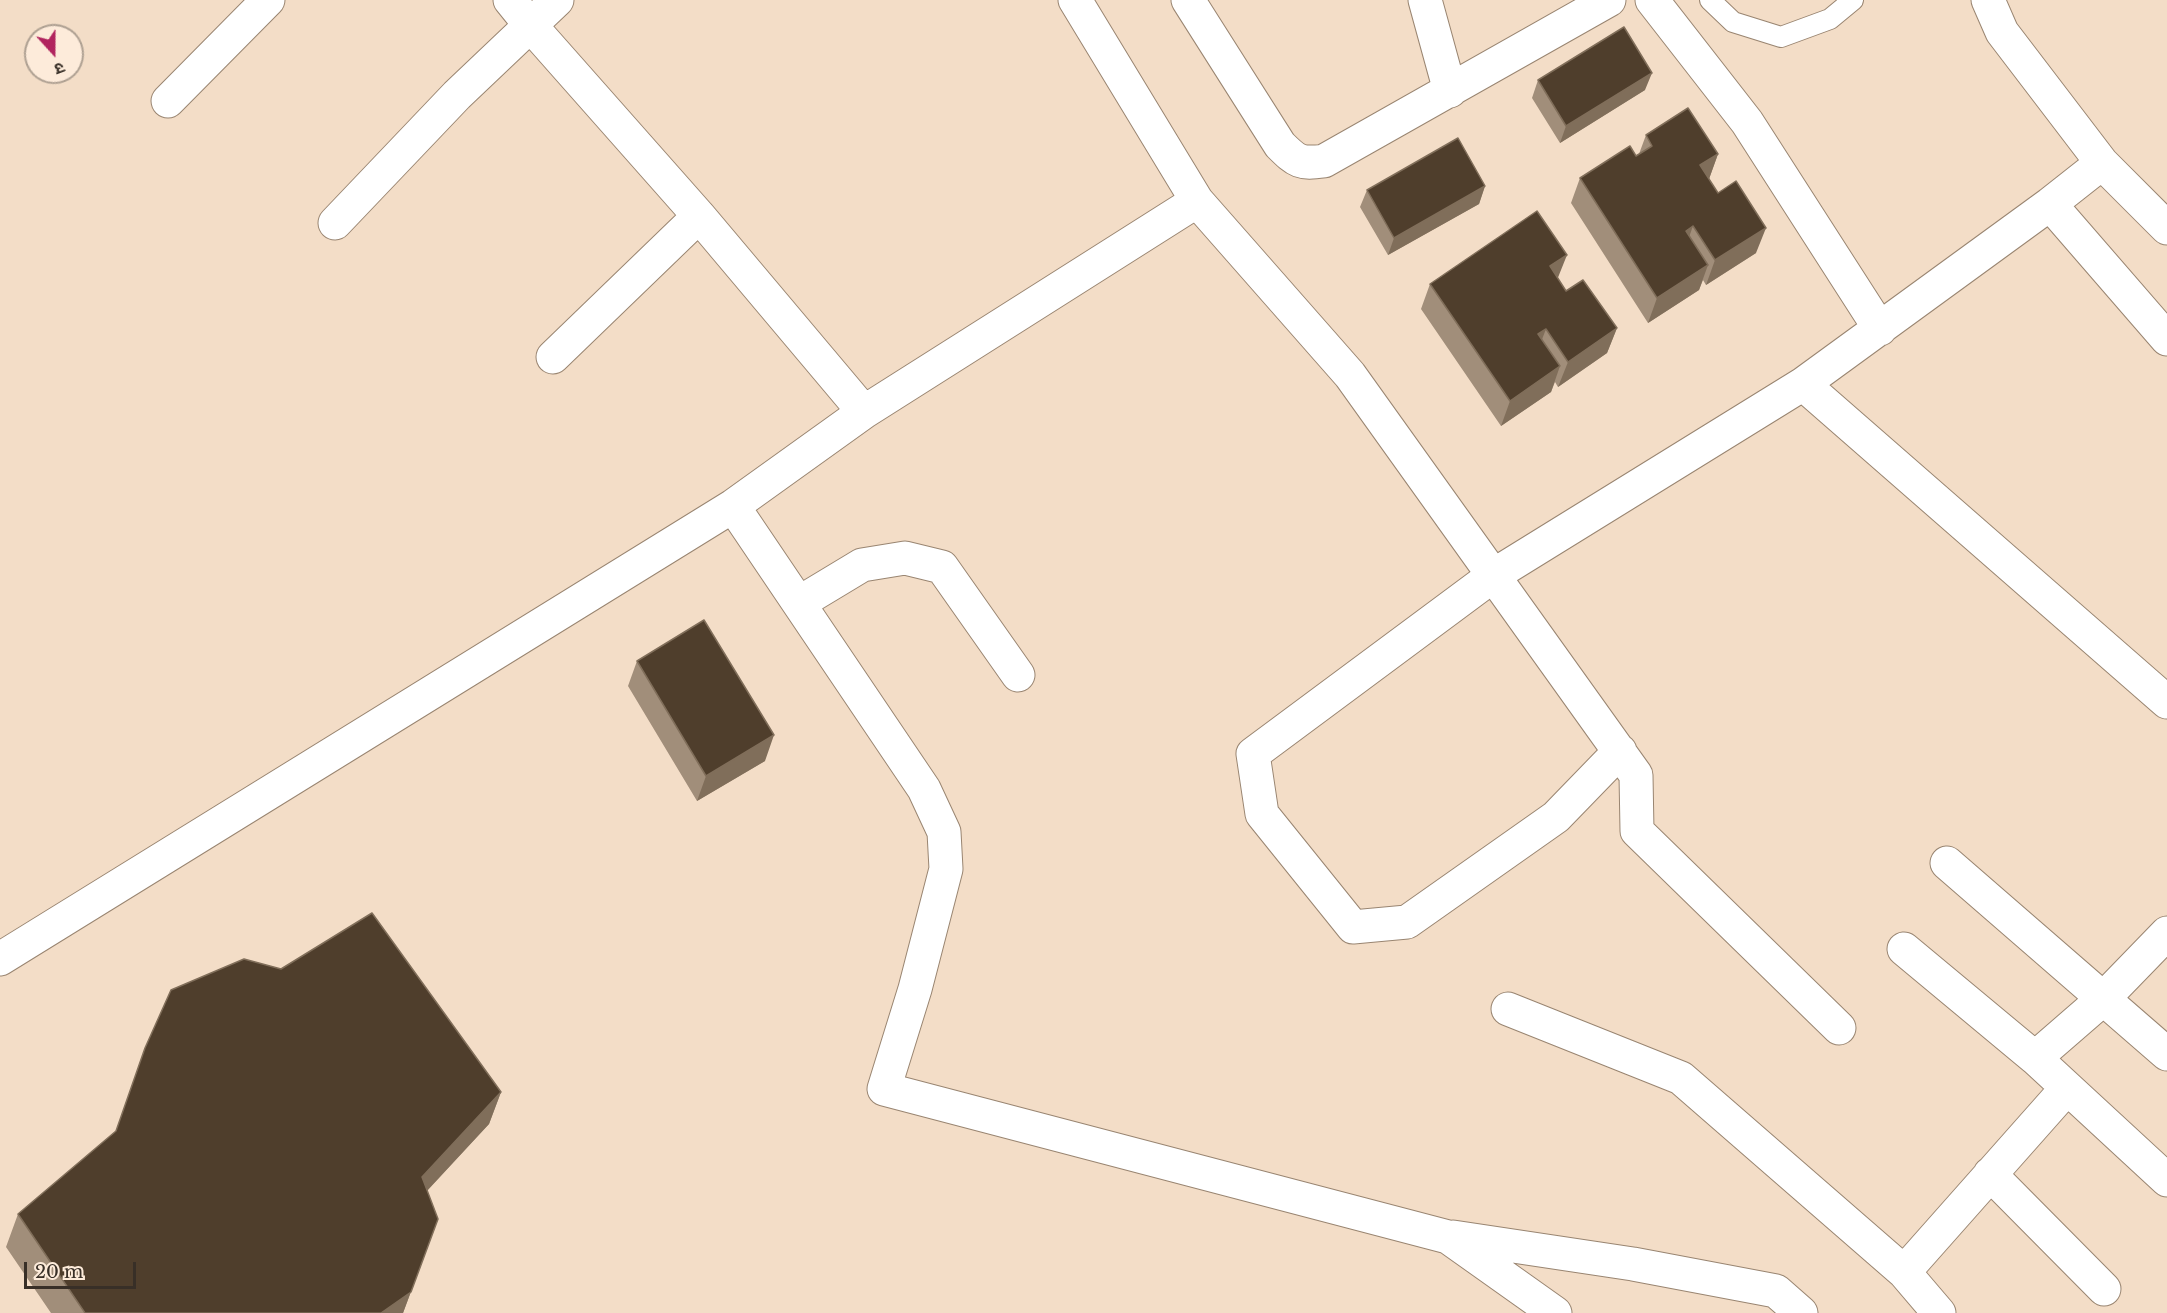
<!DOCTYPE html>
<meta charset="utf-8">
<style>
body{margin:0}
#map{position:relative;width:2167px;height:1313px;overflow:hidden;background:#f3ddc7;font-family:"Libre Baskerville","Noto Sans Devanagari",serif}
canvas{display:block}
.north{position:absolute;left:24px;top:24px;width:60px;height:60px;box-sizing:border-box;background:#fdebda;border:2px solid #aea092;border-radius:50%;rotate:159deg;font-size:16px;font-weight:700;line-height:24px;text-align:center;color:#382f27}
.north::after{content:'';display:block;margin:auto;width:21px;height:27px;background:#b1245e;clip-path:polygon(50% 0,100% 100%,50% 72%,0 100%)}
.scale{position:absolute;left:24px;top:1262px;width:112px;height:27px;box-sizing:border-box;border:3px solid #382f27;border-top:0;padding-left:8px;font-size:18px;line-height:21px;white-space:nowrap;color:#382f27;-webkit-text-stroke:4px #fdebda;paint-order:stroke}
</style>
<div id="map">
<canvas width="2167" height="1313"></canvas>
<div class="north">उ</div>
<div class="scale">20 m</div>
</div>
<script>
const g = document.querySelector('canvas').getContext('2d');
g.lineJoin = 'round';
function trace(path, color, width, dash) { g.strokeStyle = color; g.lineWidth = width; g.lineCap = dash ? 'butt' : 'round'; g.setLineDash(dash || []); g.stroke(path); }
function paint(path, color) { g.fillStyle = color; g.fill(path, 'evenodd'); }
const service = new Path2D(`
 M1710,0l23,22 48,15 49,-18 23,-19`);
const minor = new Path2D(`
 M510,0l21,26 168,190 165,196
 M1075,0l122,201 153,174 286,400 1,56 202,197
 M1188,0l92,145c17,17 20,19 44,16l285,-161
 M1425,0l25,91
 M1652,0l95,122 133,207
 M1988,0l14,32 100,131 65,65
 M168,101l100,-101
 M2050,204l117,135
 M335,223l122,-128 100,-95
 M553,357l146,-141
 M1803,384l364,318
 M733,506l191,283 20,43 2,37 -31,120 -31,100 564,148 107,76
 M799,603l63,-38 43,-7 37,9 76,108
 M1620,751l-64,66 -149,105 -54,5 -91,-113 -9,-60 241,-179 309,-191 247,-180 52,-41
 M1947,863l220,191
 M1904,949l131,109 132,122
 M0,959l733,-453 131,-94 333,-211
 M1508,1009l173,69 223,194 163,-184
 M2035,1058l68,-59 64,-66
 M1990,1174l114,115
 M1453,1237l180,27 143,27 25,22
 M1904,1272l35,41`);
trace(service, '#998571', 22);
trace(minor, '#998571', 35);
trace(service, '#fff', 20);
trace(minor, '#fff', 33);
paint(new Path2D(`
 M1538,80l107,10 -85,53 -28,-45z
 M1646,135l72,19 -9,25 47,74 -50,32 -3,-5 -4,10 -51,33 -77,-120 9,-25 59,-24z
 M1485,186l-6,18 -91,51 -28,-48 7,-17z
 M1558,279l8,12 51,37 -10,25 -49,34 -3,-5 -4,10 -50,34 -80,-117 9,-25z
 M637,661l128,100 -68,40 -69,-115z
 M501,1092l-12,32 -62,67 11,28 -35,94h-352l-45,-66 12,-33z`), '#a18e7a');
paint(new Path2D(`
 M1652,73l-7,17 -85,53 6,-17z
 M1718,154l-9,25 -9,-14z
 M1485,186l-6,18 -91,51 6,-17z
 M1693,226l-9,25 2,-20z
 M1766,228l-10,25 -50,32 9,-25z
 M1567,255l-10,25 -7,-14z
 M1708,265l-9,25 -51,33 9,-25z
 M1617,328l-10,25 -49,34 10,-25z
 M1546,329l-10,26 2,-21z
 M1560,366l-9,26 -50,34 9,-25z
 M774,735l-9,26 -68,40 9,-25z
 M501,1092l-12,32 -79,85 12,-32z
 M438,1219l-35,94h-22z`), '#806e5a');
const building = new Path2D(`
 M1624,27l28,46 -86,53 -28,-46z
 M1688,108l30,46 -18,11 18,28 18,-12 30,47 -51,32 -22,-34 -7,5 22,34 -51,33 -77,-120 50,-32 6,10 16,-10 -6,-11z
 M1458,138l27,48 -91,52 -27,-48z
 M1537,211l30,44 -17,11 16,25 17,-11 34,48 -49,34 -22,-33 -8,5 22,32 -50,35 -80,-117z
 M704,620l70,115 -68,41 -69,-115z
 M372,913l129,179 -79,85 16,42 -27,73 -30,21h-296l-67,-99 98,-83 29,-83 26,-58 73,-31 37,10z`);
paint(building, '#4f3e2c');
trace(building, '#806e5a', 1.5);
</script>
